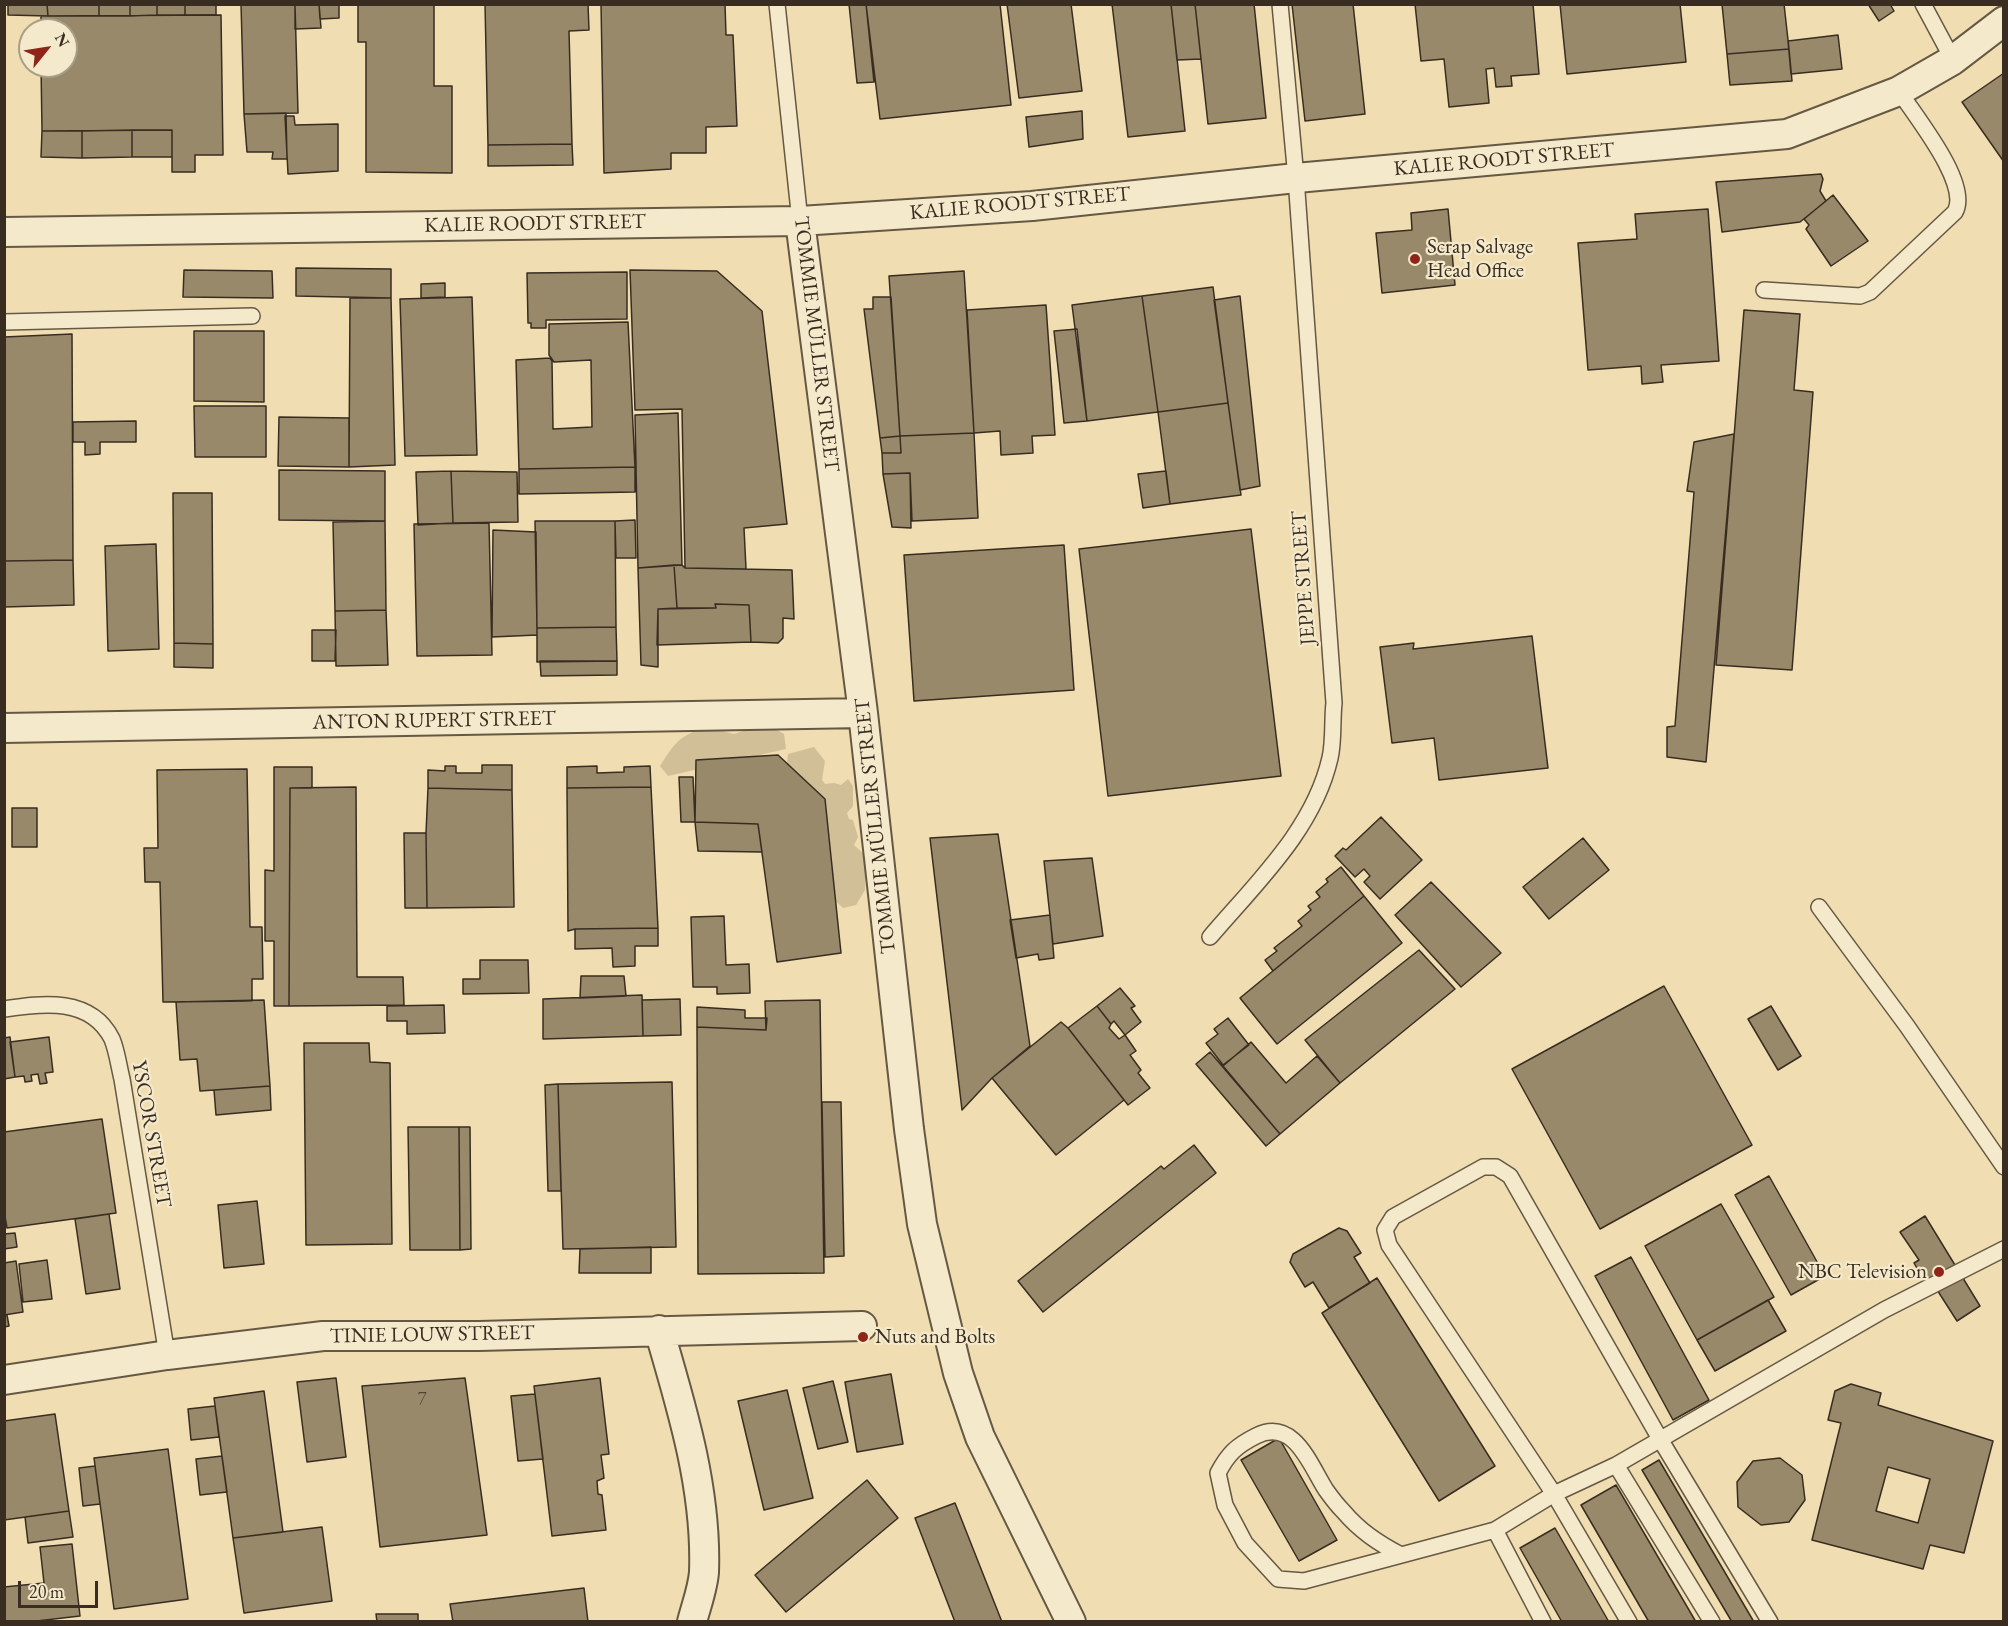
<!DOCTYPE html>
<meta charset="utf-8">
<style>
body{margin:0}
#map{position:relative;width:2008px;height:1626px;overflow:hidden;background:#f0ddb1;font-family:"EB Garamond",serif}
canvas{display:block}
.frame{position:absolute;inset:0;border:6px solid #382d20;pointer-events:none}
.north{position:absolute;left:18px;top:18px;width:60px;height:60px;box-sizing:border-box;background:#f5e9cc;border:2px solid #a99e87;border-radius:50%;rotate:60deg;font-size:16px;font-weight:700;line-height:24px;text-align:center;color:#382d20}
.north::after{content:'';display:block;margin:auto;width:21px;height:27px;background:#8f2418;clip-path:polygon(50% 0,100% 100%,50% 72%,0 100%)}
.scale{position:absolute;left:18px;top:1581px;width:80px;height:27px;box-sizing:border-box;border:3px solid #382d20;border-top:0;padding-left:8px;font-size:18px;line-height:21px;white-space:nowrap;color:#382d20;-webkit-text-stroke:4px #f5e9cc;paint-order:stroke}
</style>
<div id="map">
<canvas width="2008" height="1626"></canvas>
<div class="frame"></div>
<div class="north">N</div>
<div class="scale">20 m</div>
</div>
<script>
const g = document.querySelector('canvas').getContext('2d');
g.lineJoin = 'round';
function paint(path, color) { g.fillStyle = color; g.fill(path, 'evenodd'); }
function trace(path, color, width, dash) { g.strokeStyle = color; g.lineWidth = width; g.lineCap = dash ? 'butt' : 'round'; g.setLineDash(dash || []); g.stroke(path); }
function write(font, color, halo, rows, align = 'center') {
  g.font = font + ' "EB Garamond",serif'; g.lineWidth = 4.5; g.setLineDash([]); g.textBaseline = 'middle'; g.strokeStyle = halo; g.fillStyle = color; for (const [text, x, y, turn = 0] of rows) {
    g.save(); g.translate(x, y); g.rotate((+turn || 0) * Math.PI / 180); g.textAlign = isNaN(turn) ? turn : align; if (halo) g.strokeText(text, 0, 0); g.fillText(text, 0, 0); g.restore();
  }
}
paint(new Path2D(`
 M706,727l28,7 18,-6h22l10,6 2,15 -118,27 -8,-10c16,-24 17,-29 46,-39z
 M814,747l11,14 -3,19 3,4 9,-1 7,2 7,-6 5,7v20l-6,7 2,6 4,1 5,17 -4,8 12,11 -1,34 -9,15 -13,3 -17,-16 -39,-129 1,-9z`), '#d1bf98');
const building = new Path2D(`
 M8,4h39l1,12 -40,-1z
 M47,4h52v12h-51z
 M99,4h31v12h-31z
 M130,4h27v11l-27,1z
 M157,4h28v11h-28z
 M185,4h31v11h-31z
 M241,4h54l3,109 -54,1z
 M295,4h24l2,24 -26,1z
 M319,4h20v14l-19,1z
 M358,4h76v82h18v87l-86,-1v-130h-8z
 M485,4h103l1,26 -20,1 3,113 -84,1z
 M601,4h124l1,31h7l4,91 -31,1v26h-35v16l-67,4z
 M849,4h17l8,78 -17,1z
 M866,4h134l11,101 -131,14z
 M1007,4h64l11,87 -63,7z
 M1112,4h59l14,127 -57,6z
 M1171,4h24l6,55 -24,1z
 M1195,4h59l12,114 -58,6z
 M1292,4h61l12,110 -60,7z
 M1415,4h118l6,70 -28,2 1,10 -16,1 -2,-19 -8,1 3,34 -40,4 -5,-48 -23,2z
 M1560,4h120l6,58 -119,12z
 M1722,4h62l5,45 -62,5z
 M1868,4h22l4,7 -15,10z
 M221,15l2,140h-28v17h-23v-42l-130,1 -1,-65h25v-36h-25v-14z
 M1838,35l4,34 -51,5 -3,-33z
 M1789,49l3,32 -62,4 -3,-31z
 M2004,73v89l-42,-60z
 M1082,111l1,28 -54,8 -3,-30z
 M286,113l1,46h-15l1,-7h-26l-3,-38z
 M285,116h9l1,9 43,-1v47l-50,3z
 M132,130h40v27h-40z
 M132,130v27l-50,1v-27z
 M42,131h40v27l-41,-1z
 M572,144l1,21 -85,1v-21z
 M1821,174l2,5 -3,12 6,10 -26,21 -78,10 -6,-50z
 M1833,195l35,46 -37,25 -25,-37 3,-4 -5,-6z
 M1448,209l7,76 -73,8 -6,-60 36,-3 -1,-17z
 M1708,209l11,152 -58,4 2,17 -21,2 -1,-18 -53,4 -10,-127 59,-4 -2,-25z
 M296,268l95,1v29l-95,-2z
 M184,270l88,1 1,27 -90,-1z
 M630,270l87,1 45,40 25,213 -43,4 2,41 -61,-1 -3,-159 -47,1z
 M964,271l10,162 -74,3 -11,-160z
 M627,272v47l-81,1v8h-15v-5h-3l-1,-50z
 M445,283v14l-24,1v-14z
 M1213,287l15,116 -70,9 -16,-116z
 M1142,296l16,116 -71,9 -15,-116z
 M1240,296l20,190 -20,4 -26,-190z
 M472,297l5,158 -72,1 -5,-157z
 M873,297h18l9,139 -20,2 -16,-129h9z
 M350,298h41l4,167 -46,2z
 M1046,305l9,130 -23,1 1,17 -32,2 -1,-24 -26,2 -7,-123z
 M1744,310l56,4 -6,76 19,2 -21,278 -76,-5z
 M628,322l7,145 -116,2 -3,-109 34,-2 2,3 1,68 39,-2 -1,-67 -37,2 -5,-7v-31z
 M1077,329l10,92 -23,2 -10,-92z
 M194,331h70v71l-70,-1z
 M72,334l1,226 -69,1v-224z
 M1228,403l13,92 -71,9 -12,-92z
 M194,406h72v51h-71z
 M678,413l4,152 -44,3 -3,-153z
 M279,417l70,1v49l-71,-1z
 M136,421v21h-36v12l-15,1v-13h-12v-20z
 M974,433l4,85 -66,3 -2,-48 -27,1 -1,-21h19l-1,-17z
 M1734,434l-28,328 -39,-5v-30l8,-1 19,-234 -7,-1 7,-49z
 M900,436l1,17h-19l-2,-15z
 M635,467v25l-116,2v-25z
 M279,470l106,1v50l-106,-1z
 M451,471l66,1 1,50 -65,1z
 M451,471l2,52 -35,2 -2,-53z
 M1166,471l4,33 -27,4 -5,-34z
 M910,473l1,55 -19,-1 -9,-53z
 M173,493h39l1,151 -39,-1z
 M635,520l1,38h-20l-1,-37z
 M385,521l1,89 -51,1 -2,-89z
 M535,521h80l1,106 -79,1z
 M489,523l3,132 -75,1 -3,-132z
 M1251,529l30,247 -173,20 -29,-247z
 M493,530l43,2 1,103 -45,2z
 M156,544l3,105 -51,2 -3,-105z
 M1064,545l10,145 -160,11 -10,-146z
 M73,560l1,45 -70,2v-46z
 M674,565h8l3,3 107,2 2,49 -11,-1v20l-5,5 -27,-1 -2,-37 -34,-1 1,4h-39z
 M674,565l3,43 -19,1v58l-17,-2 -3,-97z
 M715,604l34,1 2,37 -94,3 1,-36 58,-1z
 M386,610l2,55 -52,1 -1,-55z
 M616,627l1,34 -80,1v-34z
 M312,630h24l-1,31h-23z
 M1532,636l16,132 -109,12 -5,-42 -42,5 -12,-96 34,-4 -1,6z
 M174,643l39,1v24l-39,-1z
 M540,661h77v14l-76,1z
 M778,755l47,44 16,154 -64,9 -19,-138 -63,-2 1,-62z
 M482,765h30v25l-84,-2v-18l17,1v-5h11v7h26z
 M597,766v7l27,-1v-5l26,-1 1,21 -84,1v-21z
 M274,767h38v21h-22l-1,218h-15v-65h-9v-71l9,1z
 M247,769l3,158h12l1,52h-11v22l-89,1 -3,-120h-15l-1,-34h14l-1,-78z
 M679,777h14l2,45h-14z
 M356,787l1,190h46l1,28 -115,1 1,-218z
 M651,787l7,141 -83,1 -7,2 -1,-143z
 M428,788l84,2 2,117 -87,1 -1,-75z
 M12,808h25v39h-25z
 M1381,817l41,43 -42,39 -16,-17 6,-6 -6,-7 -9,8 -20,-21 8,-8 3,2z
 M695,822l63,2 4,28 -64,-1z
 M404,833h22l1,75h-22z
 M998,834l32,212 -38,32 -30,32 -32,-272z
 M1583,838l26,32 -60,49 -26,-32z
 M1092,858l11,78 -50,8 -9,-83z
 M1341,867l23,29 -91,75 -8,-11 12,-9 -3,-3 28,-22 -4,-5 13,-11 -3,-4 12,-9 -4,-5 12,-10 -2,-3z
 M1431,882l70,71 -40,34 -66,-72z
 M1364,896l38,47 -125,101 -37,-46z
 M1050,915l4,43 -15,2 -1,-6 -22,4 -6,-38z
 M724,916l2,49 23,-1 1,29 -33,1v-7h-24l-2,-70z
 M658,928v18h-23v20l-22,1 -1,-19 -37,1v-20z
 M1419,950l36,39 -115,94 -35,-43z
 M480,960h48l1,33 -66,1v-15h17z
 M581,976h43l2,20 -46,2z
 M1664,986l88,159 -152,84 -88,-160z
 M1120,988l15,18 -4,2 10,14 -16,13 -11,-14 -3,3 -14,-18z
 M642,995l1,41 -100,3v-40z
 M680,999l1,36 -38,1 -1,-36z
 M264,1000l6,86 -70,5 -3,-32 -17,1 -4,-58z
 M820,1000l4,273 -126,1 -1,-247 69,3 -1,-29z
 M444,1005l1,28 -38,1v-13h-20v-15z
 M1097,1006l14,18 -2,4 10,11 6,-4 11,16 -6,4 11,15 -3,3 12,15 -22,17 -60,-77z
 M1771,1006l30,50 -23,14 -30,-51z
 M697,1007l48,3v8h22l-1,12 -69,-3z
 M1228,1018l21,27 -26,20 -17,-22 12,-9 -4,-5z
 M1061,1022l7,6 56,72 -68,55 -64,-77z
 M10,1037l5,40 -11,2v-41z
 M49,1037l4,35 -8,1 2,10 -7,1 -2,-10 -7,1 1,6 -7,1 -1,-6 -9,1 -5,-35z
 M1251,1042l35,41 31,-27 23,27 -60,51 -57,-68z
 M304,1043h65l1,19 20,1 2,181 -86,1z
 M1210,1052l70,82 -14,12 -70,-82z
 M672,1082l4,165 -113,2 -5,-165z
 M558,1084l3,107h-13l-3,-106z
 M270,1086l1,24 -55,5 -2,-25z
 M822,1102h19l3,154 -19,1z
 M102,1119l14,94 -109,15 -3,-17v-79z
 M408,1127h51l1,123h-50z
 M459,1127h11l1,122 -11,1z
 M1194,1145l22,28 -173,139 -25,-31 143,-115 3,3z
 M1769,1176l56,100 -34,19 -56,-100z
 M257,1201l7,63 -40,4 -6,-63z
 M1721,1204l53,93 -77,43 -52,-94z
 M109,1214l11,75 -34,5 -11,-75z
 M1925,1216l55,90 -23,15 -25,-39 -6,2 -12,-21 5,-3 -19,-28z
 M1339,1228l8,3 14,22 -7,4 16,26 -41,25 -16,-26 -8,5 -15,-25 3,-8z
 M15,1233l2,14 -13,2v-15z
 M651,1247v26h-72l1,-24z
 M1631,1257l78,143 -36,20 -78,-144z
 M47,1260l5,39 -29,3 -4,-38z
 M16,1261l7,51 -19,3v-52z
 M1377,1278l118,188 -56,35 -117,-188z
 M1768,1300l18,31 -71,40 -18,-31z
 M4,1315h3l2,11 -5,1z
 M891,1374l12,70 -46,8 -12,-70z
 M336,1378l10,79 -39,5 -10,-80z
 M465,1378l22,157 -107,12 -18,-161z
 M600,1378l9,76 -8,1 3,23 -7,3 1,13 4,1 4,35 -54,6 -18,-150z
 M833,1381l15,61 -30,7 -15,-61z
 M1851,1384l30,9 -3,12 115,36 -29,112 -34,-8 -7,24 -111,-29 29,-117 -13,-3 7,-29zM1888,1467l42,12 -12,44 -42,-12z
 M787,1390l26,108 -49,12 -26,-109z
 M264,1391l19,141 -50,6 -19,-140z
 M535,1394l8,65 -25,2 -7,-65z
 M215,1406l4,31 -28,3 -3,-31z
 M55,1414l14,97 -65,9v-99z
 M1279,1438l58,102 -38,21 -58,-101z
 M168,1449l20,150 -74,10 -20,-151z
 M222,1456l5,36 -27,3 -4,-36z
 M1780,1458l22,17 3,25 -16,22 -28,3 -23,-18 -1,-25 16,-21z
 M1659,1460l95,162h-22l-90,-152z
 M95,1466l5,38 -17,2 -4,-38z
 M867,1480l31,38 -112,94 -31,-37z
 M1616,1485l80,137h-47l-68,-117z
 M955,1503l47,119h-47l-40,-104z
 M69,1511l4,26 -45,6 -3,-26z
 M322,1527l10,74 -88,12 -11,-75z
 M1555,1528l54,94h-47l-42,-74z
 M72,1544l8,72 -52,6h-24v-35l40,-4 -4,-36z
 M584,1588l4,34h-135l-3,-18z
 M376,1614h42v8h-41z`);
paint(building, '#98896b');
trace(building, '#382d20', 1.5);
const service = new Path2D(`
 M777,4l23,217
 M1923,4l30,56
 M1764,290l96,6 10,-4 85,-80c16,-28 -40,-96 -56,-121
 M4,322l248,-6
 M1819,907l88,119 97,141
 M1210,937c46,-54 104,-108 120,-179 4,-17 2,-37 4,-55l-38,-525 -16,-174
 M4,1009c39,-6 87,-12 108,30 5,12 7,28 10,40l45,276
 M1616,1465l96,157
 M1495,1530l48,92
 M1401,1555c-23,-12 -41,-24 -58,-44 -6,-6 -12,-14 -17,-21 -16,-25 -32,-73 -70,-54 -20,10 -28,18 -38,37l7,32 20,38 33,36 26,2 191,-51 59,-36 62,-29 268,-155 120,-61
 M1629,1622l-75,-128 -165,-249 -4,-15 8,-13 90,-50h13l14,9 150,263 110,183`);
const minor = new Path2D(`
 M800,221l63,492 46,416 13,95 36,149 22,64 91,185
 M4,232l796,-11 232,-15 264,-28 491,-44 112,-43 54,-31 51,-39
 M4,728l859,-15
 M659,1330c23,78 48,160 45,242 -1,16 -8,34 -12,50
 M4,1380l163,-25 156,-19h156l383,-10`);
trace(service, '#665944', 18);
trace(minor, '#665944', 32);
trace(service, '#f5e9cc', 15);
trace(minor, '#f5e9cc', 28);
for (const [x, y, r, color] of [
 [1415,259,6,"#8f2418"],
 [1939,1272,6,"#8f2418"],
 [863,1337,6,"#8f2418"]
]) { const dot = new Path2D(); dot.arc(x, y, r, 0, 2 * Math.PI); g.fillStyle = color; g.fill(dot); trace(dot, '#f5e9cc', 2); }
write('18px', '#504433', null, [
 ["7",422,1400]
]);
write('21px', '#382d20', '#f5e9cc', [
 ["KALIE ROODT STREET",1504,160,-5],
 ["KALIE ROODT STREET",1020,204,-5],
 ["KALIE ROODT STREET",535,224,-1],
 ["TOMMIE MÜLLER STREET",816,344,83],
 ["JEPPE STREET",1304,578,-94],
 ["ANTON RUPERT STREET",434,721,-1],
 ["TOMMIE MÜLLER STREET",876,826,-96],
 ["YSCOR STREET",151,1134,80],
 ["TINIE LOUW STREET",432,1335,-1]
]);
write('21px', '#382d20', '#f5e9cc', [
 ["Scrap Salvage",1427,247],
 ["Head Office",1427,271],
 ["NBC Television",1927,1272,"right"],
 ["Nuts and Bolts",875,1337]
], 'left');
</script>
